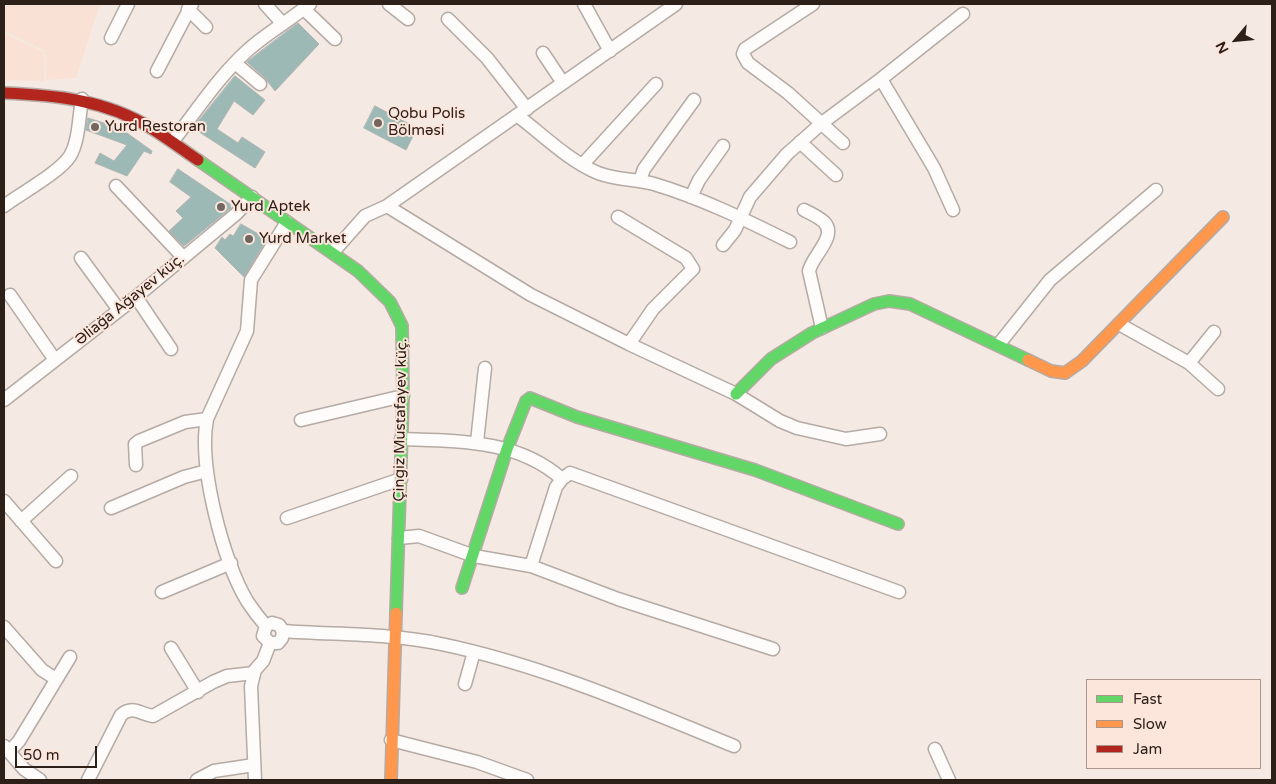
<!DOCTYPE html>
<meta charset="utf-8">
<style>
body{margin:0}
#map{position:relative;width:1276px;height:784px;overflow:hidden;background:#f4e9e3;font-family:"Varela Round",sans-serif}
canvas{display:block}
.frame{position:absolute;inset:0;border:5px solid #2d2019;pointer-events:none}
.legend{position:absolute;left:1086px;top:679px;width:175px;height:90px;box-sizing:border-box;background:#fce6db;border:1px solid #a9978d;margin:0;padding:6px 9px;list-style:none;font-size:15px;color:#2d2019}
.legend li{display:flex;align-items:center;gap:10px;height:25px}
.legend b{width:25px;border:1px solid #a9978d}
.north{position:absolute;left:1211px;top:15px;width:50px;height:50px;-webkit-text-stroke:4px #fce6db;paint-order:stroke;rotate:242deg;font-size:14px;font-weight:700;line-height:20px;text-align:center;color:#2d2019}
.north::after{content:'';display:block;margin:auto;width:18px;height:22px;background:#2d2019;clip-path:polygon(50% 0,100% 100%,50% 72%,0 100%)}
.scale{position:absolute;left:15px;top:746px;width:82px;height:22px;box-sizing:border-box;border:2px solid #2d2019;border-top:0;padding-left:6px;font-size:15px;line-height:18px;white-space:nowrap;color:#2d2019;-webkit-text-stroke:4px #fce6db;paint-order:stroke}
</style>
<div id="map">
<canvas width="1276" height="784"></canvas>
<div class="frame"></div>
<ul class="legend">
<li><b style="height:6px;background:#63d668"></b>Fast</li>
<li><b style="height:6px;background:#ff974d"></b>Slow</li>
<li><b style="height:6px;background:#b3261e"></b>Jam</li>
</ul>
<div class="north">N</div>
<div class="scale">50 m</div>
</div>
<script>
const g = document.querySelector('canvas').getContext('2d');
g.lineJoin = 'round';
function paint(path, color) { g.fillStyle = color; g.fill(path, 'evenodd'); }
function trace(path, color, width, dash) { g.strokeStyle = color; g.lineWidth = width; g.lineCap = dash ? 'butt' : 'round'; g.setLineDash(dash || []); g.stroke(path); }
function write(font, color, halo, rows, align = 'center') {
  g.font = font + ' "Varela Round",sans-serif'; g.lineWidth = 4; g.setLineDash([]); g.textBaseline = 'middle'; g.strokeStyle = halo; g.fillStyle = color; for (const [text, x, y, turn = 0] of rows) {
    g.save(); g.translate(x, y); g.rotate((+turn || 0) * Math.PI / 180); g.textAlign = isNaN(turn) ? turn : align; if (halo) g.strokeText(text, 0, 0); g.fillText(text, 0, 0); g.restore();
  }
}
paint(new Path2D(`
 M4,4h96l-24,74 -30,2 -1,-29 -41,-20z
 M4,33l40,19v29l-40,-1z`), '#fae1d5');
const building = new Path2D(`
 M298,23l21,21 -44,47 -10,-13 -18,-16z
 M235,76l30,24 -12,15 -19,-14 -17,28 21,14 4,-6 23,15 -10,16 -62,-40z
 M375,106l42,22 -11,22 -42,-22z
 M88,118l32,10 32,23 -1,3 -7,-3 -17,25 -32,-13 5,-10 14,8 13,-16 -41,-15z
 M178,169l52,35 1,4 -47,38 -15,-15 14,-13 -7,-7 15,-14 -21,-15z
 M241,224l26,15 -23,38 -29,-29 7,-11 3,3 5,-6 3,2z`);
paint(building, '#9db9b5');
trace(building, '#b1b4b2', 1);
const street = new Path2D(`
 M265,4l17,19
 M389,4l19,15
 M584,4l26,47
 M813,4l-68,45 -2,5 5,9 40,30 55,50
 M188,9l18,18
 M304,9l31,30
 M448,19l39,39 40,51
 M111,38l17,-34
 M543,53l20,30
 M235,63l25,21
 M157,71l35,-67
 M881,79l53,89 19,42
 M518,116c25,19 51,45 80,57 18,7 37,6 56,11 47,14 92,36 136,58
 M173,141c24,-31 46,-65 75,-91 19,-17 42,-30 62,-46
 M800,142l36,33
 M583,164l73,-80
 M640,180l4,-11 50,-69
 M116,186l67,71
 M691,197l8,-17 24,-34
 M4,206c16,-12 56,-34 66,-50 9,-15 9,-40 12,-57
 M387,206l144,89 98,49 107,50 44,27 17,7 49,11 34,-5
 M804,210c6,3 15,7 20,12 14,14 -12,34 -15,49l13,57
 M618,217l68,41 7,11 -40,40 -24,35
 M723,245l12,-15 15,-33 37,-43 35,-31 59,-44 82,-65
 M333,252l32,-36 22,-10 289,-202
 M81,258l38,52
 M10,295l45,65
 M136,297l35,52
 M1119,324l70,39 29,26
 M999,344l51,-64 106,-90
 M1189,363l25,-31
 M4,400l132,-103 100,-83 16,-17
 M301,420l102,-24
 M401,439c56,2 116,0 161,40l8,-6 329,119
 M477,442l8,-74
 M136,465l-1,-21 4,-3 46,-19 22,-3
 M4,501l52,60
 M111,508l73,-31 23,-6
 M287,518l114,-39
 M21,521l50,-45
 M399,538l20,-2 55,20 57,10 87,33 155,50
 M531,566l25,-79 6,-8
 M162,592l69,-29
 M266,626c-7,-8 -13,-16 -19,-25 -24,-40 -49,-136 -40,-182l40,-88 4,-51 36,-58
 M4,627l38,43 14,9
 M283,631l-1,7 -4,5h-8l-7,-7 3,-10 6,-3 7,2 4,6c53,4 106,2 158,13 101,21 198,63 293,102
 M171,648l27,44
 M465,684l9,-32
 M391,740l86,22 50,18
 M4,746l20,23 16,11
 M935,749l14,31
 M9,752l10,-11 51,-84
 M88,780l33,-65c12,-10 19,-1 32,1l60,-34 14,-6 27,-3
 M197,780l17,-9 40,-6
 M255,780l-4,-94 4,-16 8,-9 7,-18`);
const fast = new Path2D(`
 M198,160l160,111 32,31 12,24 1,70 -7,217
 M736,394l35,-35 41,-26 62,-29 15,-3 21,3 118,56
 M462,588l45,-139 19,-48 4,-3 47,19 178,53 143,54`);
const slow = new Path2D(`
 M1028,360l23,11 14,2 17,-12 141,-144
 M391,780l5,-167`);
const jam = new Path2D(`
 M4,93c51,2 102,7 147,35 16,10 31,21 47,32`);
trace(street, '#b5aaa4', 15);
trace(fast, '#b5aaa4', 14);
trace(slow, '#b5aaa4', 14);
trace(jam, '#b5aaa4', 14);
trace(street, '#fdfcfb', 12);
trace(fast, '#63d668', 11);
trace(slow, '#ff974d', 11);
trace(jam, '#b3261e', 11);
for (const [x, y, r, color] of [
 [378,123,5,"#736660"],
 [95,127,5,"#736660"],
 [221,207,5,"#736660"],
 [249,239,5,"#736660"]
]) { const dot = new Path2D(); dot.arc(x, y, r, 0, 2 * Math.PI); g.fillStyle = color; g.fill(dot); trace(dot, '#fce6db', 2); }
write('15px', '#2d2019', '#fce6db', [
 ["Qobu Polis",388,114],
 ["Bölməsi",388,131],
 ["Yurd Restoran",105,127],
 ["Yurd Aptek",231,207],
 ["Yurd Market",259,239]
], 'left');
write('15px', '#2d2019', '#fce6db', [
 ["Əliağa Ağayev küç.",130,300,-39],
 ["Çingiz Mustafayev küç.",401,420,-89]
]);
</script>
